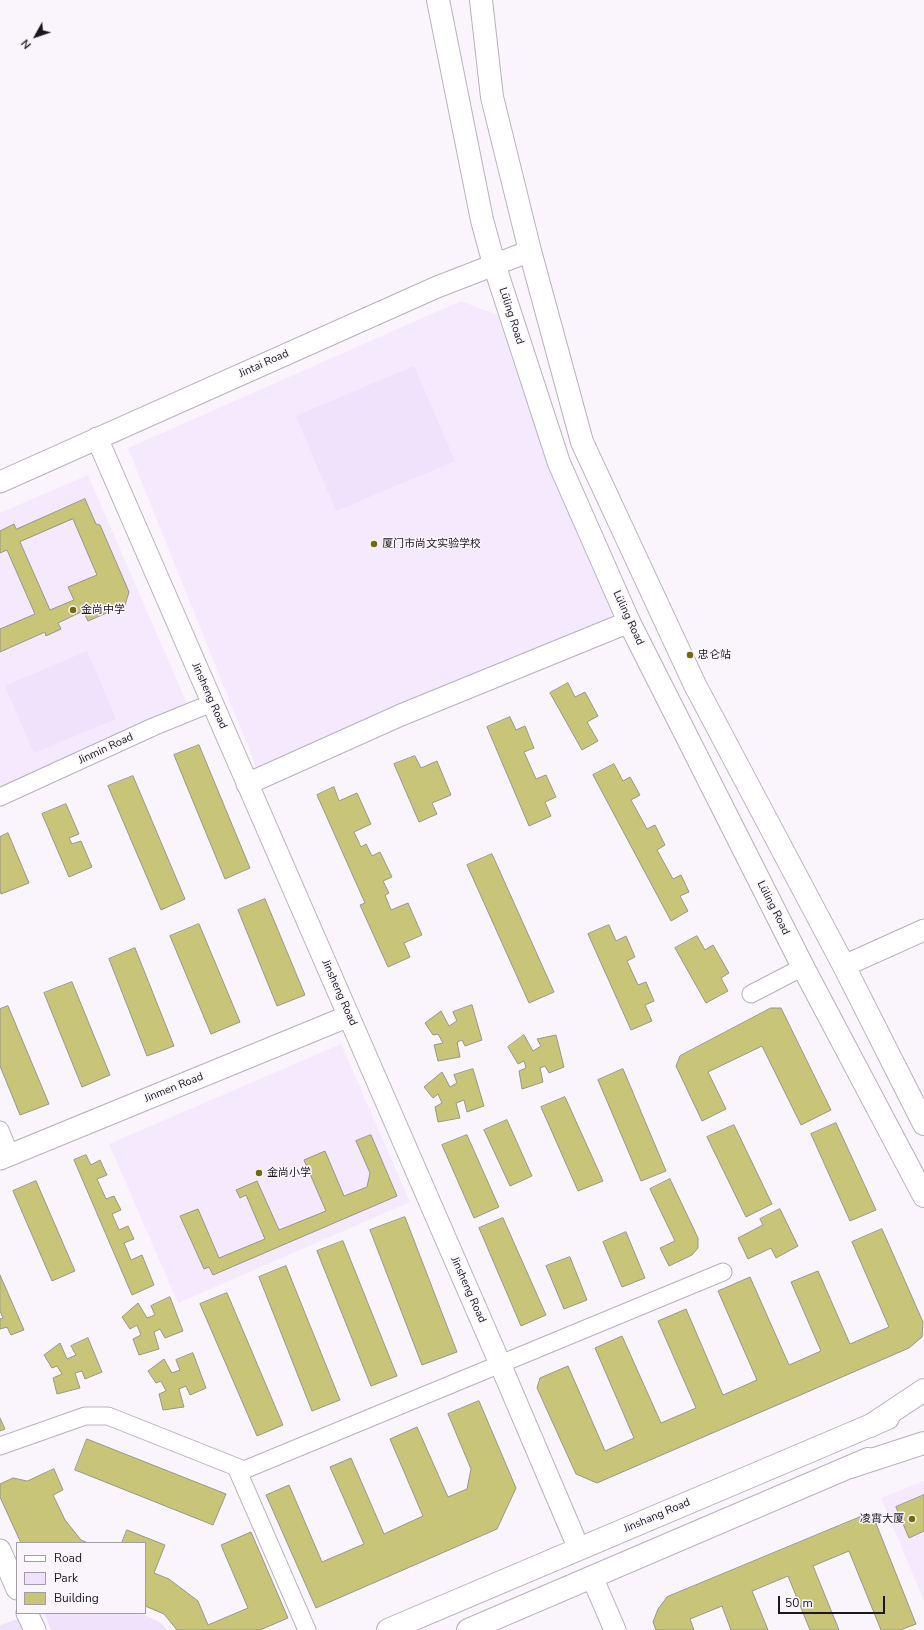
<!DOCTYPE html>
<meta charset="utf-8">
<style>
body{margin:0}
#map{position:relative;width:924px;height:1630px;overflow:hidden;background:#faf5fd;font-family:"Nunito Sans",sans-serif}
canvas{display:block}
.legend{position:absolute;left:16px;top:1542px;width:130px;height:72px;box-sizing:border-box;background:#faf5fd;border:1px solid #a09da3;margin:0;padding:5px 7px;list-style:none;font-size:12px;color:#1a181c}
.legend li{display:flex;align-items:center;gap:8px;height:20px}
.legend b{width:20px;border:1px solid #a09da3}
.north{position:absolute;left:16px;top:16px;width:40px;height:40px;-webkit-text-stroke:3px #faf5fd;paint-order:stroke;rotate:230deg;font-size:11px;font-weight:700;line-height:16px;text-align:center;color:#1a181c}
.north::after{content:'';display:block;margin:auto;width:14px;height:18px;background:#1a181c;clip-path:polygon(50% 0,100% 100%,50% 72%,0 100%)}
.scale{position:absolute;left:778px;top:1596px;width:107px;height:18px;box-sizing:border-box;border:2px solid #1a181c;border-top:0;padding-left:5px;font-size:12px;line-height:14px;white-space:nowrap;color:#1a181c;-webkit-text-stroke:3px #faf5fd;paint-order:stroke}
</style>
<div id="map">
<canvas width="924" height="1630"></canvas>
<ul class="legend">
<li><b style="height:5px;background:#fff"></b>Road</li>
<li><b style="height:11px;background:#efe2fb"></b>Park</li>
<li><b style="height:11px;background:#c8c579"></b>Building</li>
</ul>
<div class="north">N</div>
<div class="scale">50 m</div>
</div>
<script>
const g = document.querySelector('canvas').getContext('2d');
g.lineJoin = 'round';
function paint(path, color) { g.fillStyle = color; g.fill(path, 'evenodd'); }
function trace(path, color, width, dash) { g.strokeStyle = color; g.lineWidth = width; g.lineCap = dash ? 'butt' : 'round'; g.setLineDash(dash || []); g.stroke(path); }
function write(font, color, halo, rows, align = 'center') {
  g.font = font + ' "Nunito Sans","Noto Sans SC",sans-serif'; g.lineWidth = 3; g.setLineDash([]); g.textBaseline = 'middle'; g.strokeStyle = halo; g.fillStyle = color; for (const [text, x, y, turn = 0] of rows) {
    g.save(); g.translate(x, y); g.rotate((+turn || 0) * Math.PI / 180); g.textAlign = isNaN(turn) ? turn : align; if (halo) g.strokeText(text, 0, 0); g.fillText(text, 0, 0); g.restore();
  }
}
paint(new Path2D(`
 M461,301l36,14 52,154 65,150 -357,150 -129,-321z
 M88,475l100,231 -188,82v-275z
 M341,1044l69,158 -232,101 -69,-159z
 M924,1481v120l-43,-103z`), '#f4e9fd');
paint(new Path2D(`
 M414,366l41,95 -119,50 -40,-95z
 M87,651l29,68 -82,34 -29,-67z
 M44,1613h96l21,10 6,7h-116z
 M21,1618l5,12h-26v-5z`), '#efe2fb');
const building = new Path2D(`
 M85,499l11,25 4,1 29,67 -4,13 -37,16 -5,-10 -25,12 3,6 -15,7 -1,-4 -45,20v-23l35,-15 -28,-64 -7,3v-22l14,-7 2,5zM73,519l24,56 -29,12 6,13 -24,10 -30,-68z
 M568,683l7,14 10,-5 13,24 -11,6 11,19 -16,9 -32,-57z
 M510,717l6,13 9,-4 9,22 -10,4 12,27 10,-4 10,22 -11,5 6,14 -22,10 -42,-99z
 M199,745l51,123 -25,11 -51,-124z
 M415,756l6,12 16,-7 14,34 -19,8 5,11 -18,8 -25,-58z
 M614,764l9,17 7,-4 10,18 -9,5 16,29 8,-4 10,20 -8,5 16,29 8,-4 8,17 -9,4 8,15 -17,10 -78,-146z
 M133,776l52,123 -24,11 -53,-124z
 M334,787l5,14 18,-8 14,31 -17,8 7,15 5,-3 6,12 8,-4 12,25 -9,4 6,12 -4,2 6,15 17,-7 14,32 -18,8 6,14 -22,10 -28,-62 5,-2 -48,-108z
 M66,804l13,30 -10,4 3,6 9,-3 11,26 -23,10 -27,-63z
 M8,833l21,50 -28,11 -1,-4v-53z
 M492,854l62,138 -25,11 -62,-138z
 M265,899l40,96 -28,11 -39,-96z
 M199,924l41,98 -29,12 -41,-98z
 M609,925l7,16 10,-5 9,21 -8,4 11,24 8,-3 8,19 -9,4 7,16 -21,9 -43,-96z
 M697,936l8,14 8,-5 16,28 -8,5 7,13 -22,12 -31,-55z
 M135,948l39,98 -27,10 -38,-97z
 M72,982l38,93 -28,12 -38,-94z
 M472,1005l10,35 -17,6 -3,-6 -5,2 3,15 -22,4 -4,-16 9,-2 -5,-9 -5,1 -8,-12 16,-12 8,15 8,-5 -4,-9z
 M8,1006l41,98 -29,11 -20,-49v-57z
 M771,1008h10l50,102 -30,15 -39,-79 -54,26 18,37 -24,12 -26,-55 4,-10z
 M524,1035l9,16 8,-5 -4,-7 19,-4 8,32 -15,6 -4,-7 -5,2 3,14 -21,7 -3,-18 7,-3 -2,-7 -6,3 -10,-17z
 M473,1069l11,37 -17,6 -3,-12 -8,3 4,15 -22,4 -3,-15 7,-4 -4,-9 -5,4 -9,-11 18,-15 8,15 7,-4 -3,-8z
 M623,1069l43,102 -25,10 -43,-101z
 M565,1097l38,84 -25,10 -37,-84z
 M507,1120l25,56 -22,10 -26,-56z
 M836,1123l40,87 -26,11 -39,-87z
 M734,1125l38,79 -26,13 -39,-80z
 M371,1135l26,61 -184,79 -4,-8 -5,2 -24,-53 18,-7 21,49 46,-19 -19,-44 -6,3 -4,-8 21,-9 22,49 47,-19 -22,-51 21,-9 19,45 23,-9 3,-14 -14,-32z
 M467,1135l32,72 -25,11 -32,-73z
 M86,1155l5,10 9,-5 7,15 -10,4 9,20 8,-3 7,14 -9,4 7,16 9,-4 6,13 -10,4 7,17 11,-5 12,30 -22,10 -58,-135z
 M670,1179l28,59v10l-6,7 -23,11 -9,-18 15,-7 -25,-52z
 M36,1181l39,90 -23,10 -39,-90z
 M780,1209l18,37 -22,12 -5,-10 -23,11 -10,-21 25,-13 -3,-6z
 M405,1217l52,135 -35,13 -52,-135z
 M503,1218l43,97 -25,11 -42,-98z
 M882,1229l41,93 -1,15 -13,11 -312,135 -21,-9 -39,-86 3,-10 28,-12 37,85 29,-13 -39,-90 27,-12 39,87 35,-15 -38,-87 28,-12 37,86 34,-15 -39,-89 32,-14 39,88 32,-14 -30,-69 27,-11 32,73 39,-17 -37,-85z
 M626,1232l19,46 -23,9 -19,-45z
 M343,1241l54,135 -26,10 -54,-135z
 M570,1257l17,43 -23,9 -18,-43z
 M286,1266l54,134 -28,11 -53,-134z
 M0,1275l24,55 -13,5 -4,-8 -7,2v-10l3,-1 -3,-7z
 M227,1293l56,132 -26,11 -57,-132z
 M170,1297l13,34 -18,7 -5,-9 -6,3 5,17 -20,6 -6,-16 8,-4 -4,-10 -7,4 -8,-12 16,-14 9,15 8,-3 -4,-9z
 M88,1338l14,34 -17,7 -3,-8 -7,2 5,15 -23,6 -4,-16 9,-4 -5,-8 -5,2 -8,-13 16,-12 7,16 9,-4 -5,-9z
 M193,1353l13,35 -16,7 -4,-9 -7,3 5,18 -21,3 -4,-16 7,-3 -5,-10 -5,2 -8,-12 16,-12 8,14 8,-3 -4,-10z
 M479,1401l37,87 -19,41 -181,79 -50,-113 23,-10 33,77 42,-18 -34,-77 21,-9 33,76 39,-18 -33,-77 27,-12 31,70 19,-8 4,-20 -23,-55z
 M0,1418l5,11 -5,2z
 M87,1439l139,55 -13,31 -138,-55z
 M54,1469l9,21 -10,5 12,25 16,20 7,3h-67l-21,-46v-13l13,-6 14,3z
 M924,1495v36l-15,7 -13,-31z
 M865,1515l10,6 41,103 -16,6h-19l-32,-79 -36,15 26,64h-29l-22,-54 -36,15 16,39h-37l-9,-24 -32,13 4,11h-38l-3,-8 5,-13 9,-12z
 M127,1530l38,15 -11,28 15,6 29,22 10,24 40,-17 -27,-63 30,-13 37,86 -28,12h-83l-13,-16 -19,-8v-63h-23z`);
paint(building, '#c8c579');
trace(building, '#979789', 1);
const minor = new Path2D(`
 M0,797l153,-70 59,-24
 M751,994l52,-27
 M0,1130l10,25
 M0,1446l85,-30h23l136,54 479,-198
 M236,1467l71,163`);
const tertiary = new Path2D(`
 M97,438l398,914 84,197
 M0,482l437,-195 93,-36
 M247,784l154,-69 228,-93
 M844,966l80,-36
 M0,1159l349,-143
 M0,1550l17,39
 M592,1577l23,53
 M27,1613l8,17`);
const secondary = new Path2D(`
 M388,1630l500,-212
 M468,1630l400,-171`);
const primary = new Path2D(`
 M438,0l44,220 12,44 65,199 70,159 174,345 121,229
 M481,0l11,97 38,154 52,191 113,243 149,281 80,158
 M870,1426l54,-36
 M850,1467l74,-24`);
trace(minor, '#b7b0bc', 19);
trace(tertiary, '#b7b0bc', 23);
trace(secondary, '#b7b0bc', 24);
trace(primary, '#b7b0bc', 24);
trace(minor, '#fff', 17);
trace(tertiary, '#fff', 21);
trace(secondary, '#fff', 22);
trace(primary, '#fff', 22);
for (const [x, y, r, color] of [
 [374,544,4,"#706b06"],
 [73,610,4,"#706b06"],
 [690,655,4,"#706b06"],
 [259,1173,4,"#706b06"],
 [912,1519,4,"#706b06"]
]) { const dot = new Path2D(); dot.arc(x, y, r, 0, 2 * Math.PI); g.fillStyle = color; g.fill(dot); trace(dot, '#faf5fd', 1.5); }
write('11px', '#1a181c', '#faf5fd', [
 ["Lüling Road",511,316,72],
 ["Jintai Road",264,364,-24],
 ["Lüling Road",628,618,65],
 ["Jinsheng Road",209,696,66],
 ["Jinmin Road",106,749,-25],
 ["Lüling Road",773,908,63],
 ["Jinsheng Road",339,993,66],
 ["Jinmen Road",174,1088,-22],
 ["Jinsheng Road",468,1290,66],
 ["Jinshang Road",657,1516,-23]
]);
write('11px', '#1a181c', '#faf5fd', [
 ["厦门市尚文实验学校",382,544],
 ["金尚中学",81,610],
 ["忠仑站",698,655],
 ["金尚小学",267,1173],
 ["凌霄大厦",904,1519,"right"]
], 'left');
</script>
